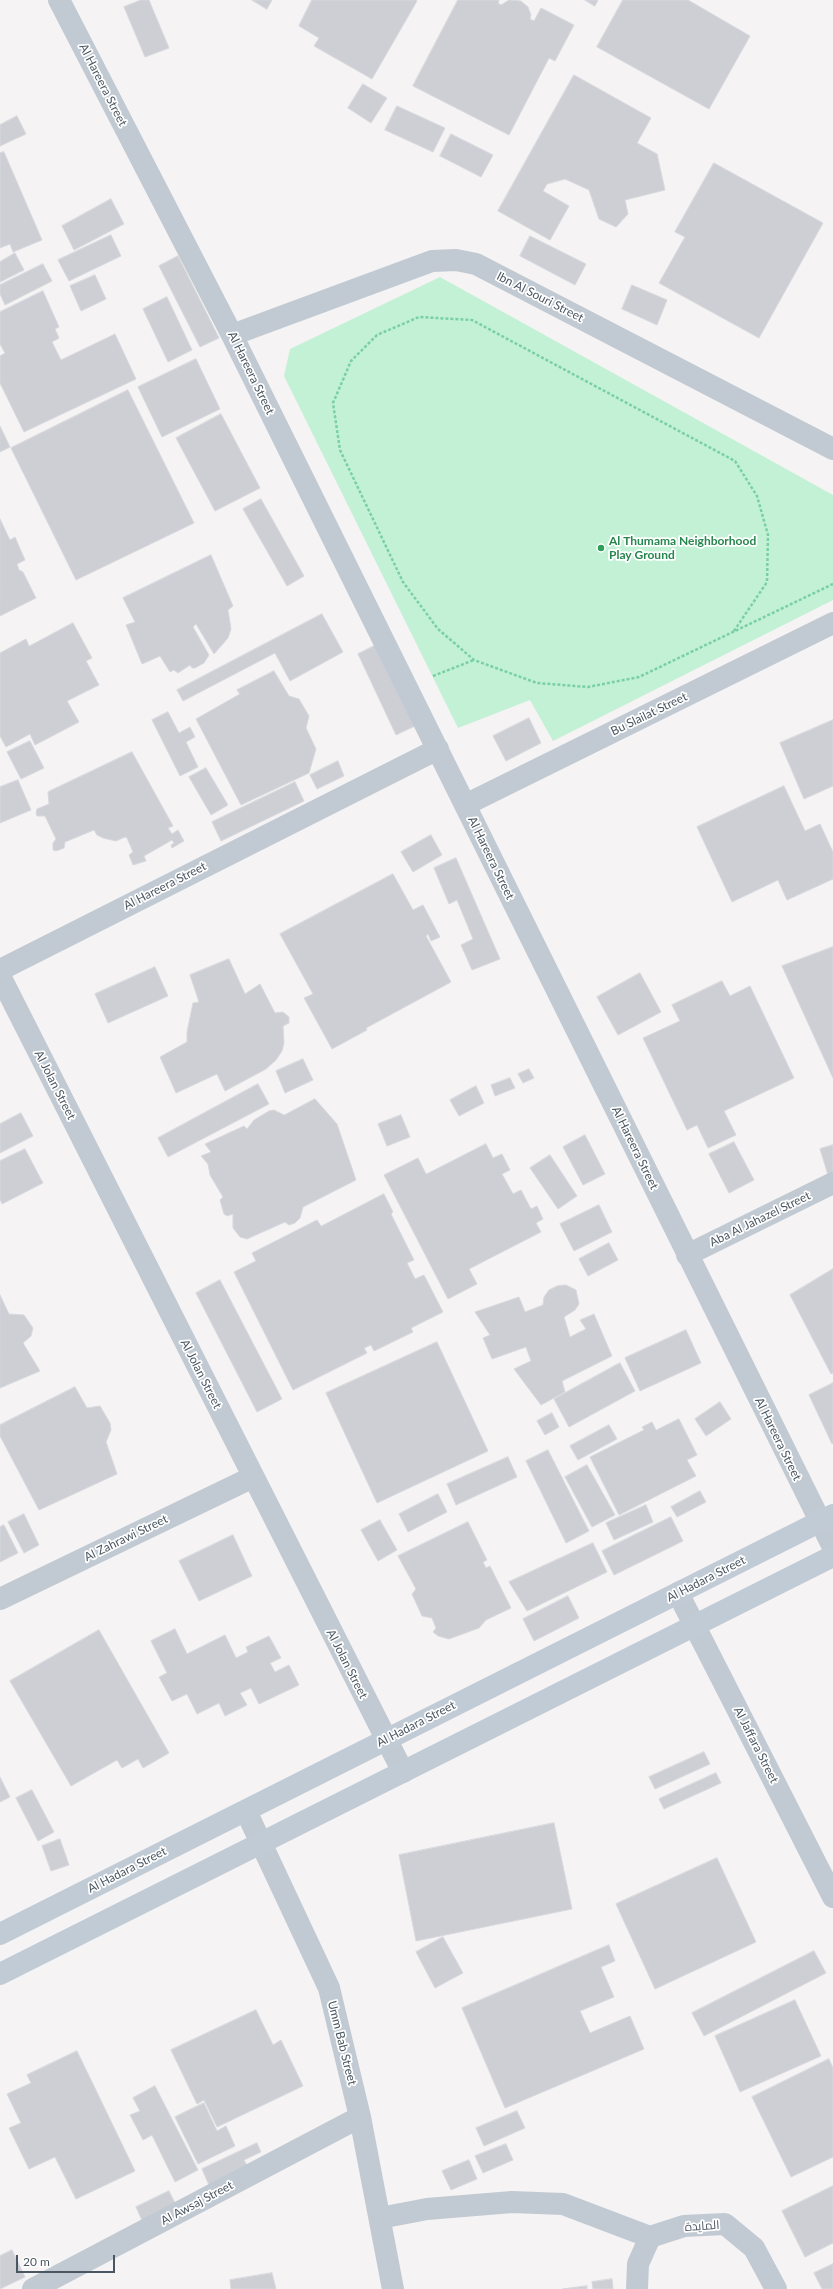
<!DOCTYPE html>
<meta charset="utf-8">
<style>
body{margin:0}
#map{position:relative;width:833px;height:2289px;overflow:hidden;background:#f5f3f3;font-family:Lato,sans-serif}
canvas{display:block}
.scale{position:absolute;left:16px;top:2255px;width:99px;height:18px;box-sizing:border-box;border:2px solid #4a5661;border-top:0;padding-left:5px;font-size:12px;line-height:14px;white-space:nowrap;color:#4a5661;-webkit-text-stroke:3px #fff;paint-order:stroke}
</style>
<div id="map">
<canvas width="833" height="2289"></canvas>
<div class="scale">20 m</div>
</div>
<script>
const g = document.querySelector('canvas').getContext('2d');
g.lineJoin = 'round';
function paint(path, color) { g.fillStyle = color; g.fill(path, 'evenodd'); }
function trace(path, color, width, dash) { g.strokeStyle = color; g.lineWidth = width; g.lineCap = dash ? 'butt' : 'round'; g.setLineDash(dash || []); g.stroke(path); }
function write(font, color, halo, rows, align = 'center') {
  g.font = font + ' Lato,Cairo,sans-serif'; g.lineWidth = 3.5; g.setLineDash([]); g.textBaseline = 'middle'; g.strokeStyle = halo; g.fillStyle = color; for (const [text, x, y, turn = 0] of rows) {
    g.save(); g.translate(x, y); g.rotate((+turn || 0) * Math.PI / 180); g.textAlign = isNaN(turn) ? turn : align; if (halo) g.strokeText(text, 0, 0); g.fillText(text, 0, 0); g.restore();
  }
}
paint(new Path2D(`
 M440,277l393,218v105l-280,141 -23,-41 -72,28 -174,-352 6,-27z`), '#c3f1d5');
const building = new Path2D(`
 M141,0h8l20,48 -24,9 -21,-50z
 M252,0h20l-5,9z
 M312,0h104l1,1 -45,78 -58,-33 5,-8 -20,-12z
 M458,0h41l-1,3 3,2 8,-5 12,1 7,6 3,8 -1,4 4,2 7,-13 33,17 -19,36 -6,-3 -40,77 -96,-49z
 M585,0h13l-3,6z
 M623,0h65l62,36 -41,73 -112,-62z
 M574,75l77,43 -14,25 20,11 8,36 -40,10 3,14 -12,13 -17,-8 -10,-29 -24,-11 -18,5 -4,7 26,15 -19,34 -52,-29z
 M363,84l24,14 -16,25 -23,-15z
 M397,106l48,22 -12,24 -48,-22z
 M17,116l9,18 -26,12v-21z
 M451,134l42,21 -12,22 -41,-21z
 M4,152l38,88 -29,12 -3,-8 -10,4v-95z
 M714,163l109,60 -64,115 -100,-55 26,-46 -10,-5z
 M111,199l13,25 -50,26 -12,-24z
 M111,235l10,21 -52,25 -11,-21z
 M530,236l56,28 -11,21 -55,-29z
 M15,253l9,17 -24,12v-20z
 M178,256l41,82 -19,9 -41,-81z
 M43,264l9,17 -47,24 -5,-11v-9z
 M95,275l11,24 -25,12 -11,-25z
 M632,285l35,15 -10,25 -35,-16z
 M43,291l16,36 -4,2 4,9 -7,4 9,18 54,-26 21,45 -112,53 -24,-49v-27l5,-3 -5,-9v-32z
 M167,297l25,53 -24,12 -25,-53z
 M196,359l24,50 -58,28 -24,-50z
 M128,390l66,133 -118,57 -65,-132z
 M221,414l39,74 -45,23 -39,-73z
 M0,426l10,21 -10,5z
 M261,499l43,77 -17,10 -44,-77z
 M0,519l10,21 5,-3 10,23 -8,4 2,6 4,2 13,26 -36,18z
 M211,555l22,51 -5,4 3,19 -3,9 -14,16 -18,-30 -3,3 16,28 -5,8 -9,5h-3l-2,-3 -12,8 -4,-3 -4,2 -10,-16 -18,8 -16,-39 9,-3 -12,-24z
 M322,614l21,38 -53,29 -15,-28 -92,48 -6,-11z
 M73,623l19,35 -6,3 13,24 -32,16 12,21 -44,23 -5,-11 -24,13 -6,-11v-83l26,-14 3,7z
 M376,645l39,81 -19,9 -38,-81z
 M274,671l15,25 10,3 10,17 -3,12 10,21 -7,24 -68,32 -45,-86 44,-25 -3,-4z
 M168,712l11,21 11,-6 5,10 -9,5 12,25 -18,9 -28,-56z
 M529,718l12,25 -35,18 -13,-25z
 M833,720v66l-29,13 -24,-56z
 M30,741l14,27 -23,11 -14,-27z
 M132,752l41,74 -5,2 4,6 6,-4 6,11 -12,7 -1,-3 3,-2 -2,-3 -28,16 2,5 -13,4 -4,-10 4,-3 -6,-14 -2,-1 -9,4 -13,-3 -6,-3 -3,-5 -29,12 -1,6 -8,3 -3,-1v-7l3,-4 -11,-23h-8l-1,-3 1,-4 12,-5 -1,-12z
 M338,761l6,15 -27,13 -7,-14z
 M206,768l22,37 -17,10 -22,-38z
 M18,780l13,30 -31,13v-36z
 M295,782l9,19 -83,40 -9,-19z
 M784,786l21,45 15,-7 13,28v27l-46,21 -9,-20 -46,22 -35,-75z
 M431,835l11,20 -29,17 -12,-20z
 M456,858l44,101 -28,11 -11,-25 12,-6 -16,-39 -8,4 -15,-36z
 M393,874l20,36 10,-5 17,32 -9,4 -3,-7 -2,2 25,46 -85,46 1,2 -35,19 -28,-51 9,-4 -33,-60z
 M833,947v131l-51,-112z
 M229,959l16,35 15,-10 15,29 8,-1 6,5v6l-6,3 1,17 -2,8 -6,9 -10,9 -41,22 -8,-17 -41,19 -16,-36 27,-15v-10l6,-29 6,-1 -9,-27z
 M155,967l13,29 -60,27 -13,-29z
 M640,973l21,39 -43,23 -21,-38z
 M722,981l8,15 20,-10 44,92 -70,33 12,24 -28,13 -11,-23 -10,5 -44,-92 37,-17 -8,-16z
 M303,1059l10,21 -28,13 -9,-22z
 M529,1069l5,9 -11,5 -5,-9z
 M510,1078l5,10 -20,8 -4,-11z
 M258,1084l11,20 -101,53 -10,-19z
 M476,1086l8,17 -25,13 -9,-16z
 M315,1099l22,25 19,56 -53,27 -3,11 -5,5 -6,2 -4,-3 -38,17 -7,-2 -7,-9v-14l-6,2 -3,-2 -4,-14 3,-3 -13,-22 -2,-11 -7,-8 10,-4 -6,-8 39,-18 3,3 7,-9 15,-9 5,-1 10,5z
 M21,1113l12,23 -33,17v-29z
 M401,1115l9,22 -23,9 -9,-22z
 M585,1135l20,39 -22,11 -20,-38z
 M734,1142l20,38 -25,13 -20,-39z
 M486,1144l7,14 9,-4 8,16 -8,4 11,20 8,-4 10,19 6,-3 6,13 -7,4 5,9 -72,37 8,15 -29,15 -64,-124 34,-17 8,16z
 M833,1145v29l-5,1 -8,-26z
 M25,1149l18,34 -41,21 -2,-5v-38z
 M550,1155l27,41 -19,13 -28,-41z
 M384,1194l9,18 -2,2 23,46 -7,3 8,16 9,-4 19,37 -32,16 2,4 -39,19 -3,-6 -7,3 3,5 -74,37 -59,-118 22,-11 -4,-8 65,-33 4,6z
 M599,1205l13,27 -38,19 -14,-27z
 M609,1243l9,17 -30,16 -9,-17z
 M833,1269v104l-2,1 -41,-79z
 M220,1280l62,119 -25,13 -61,-119z
 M566,1285l10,5 3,14 -4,6 -11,7 6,20 16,-8 -6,-9 14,-6 18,42 -50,25 3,11 -24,13 -27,-36 17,-8 -5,-14 -34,12 -9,-21 7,-3 -15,-23 44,-15 6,15 18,-7 1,-8 5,-7 8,-4z
 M0,1295l9,19 15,1 9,13 -2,8 -8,7 17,28 -40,17z
 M686,1330l15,33 -61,28 -15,-33z
 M437,1342l51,109 -111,52 -51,-110z
 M620,1363l15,28 -66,36 -15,-28z
 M833,1383v60l-1,1 -23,-49z
 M75,1387l12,21 13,-2 10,17 1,7 -5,12 11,32 -78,36 -39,-74v-11z
 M720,1402l11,17 -25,17 -11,-17z
 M552,1413l7,14 -14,8 -8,-14z
 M679,1419l18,36 -10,5 9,16 -77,39 -29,-58 54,-27 -2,-3 10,-5 4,8z
 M609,1425l8,14 -39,21 -8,-14z
 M548,1450l41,81 -23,12 -40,-82z
 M508,1457l9,20 -61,28 -9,-21z
 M587,1465l28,50 -23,12 -27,-50z
 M700,1491l6,11 -29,15 -6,-10z
 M438,1494l9,18 -39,20 -9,-18z
 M646,1505l7,17 -39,18 -8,-17z
 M24,1514l15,31 -15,8 -16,-31z
 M671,1517l12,24 -69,34 -12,-24z
 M380,1520l17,30 -19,11 -17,-31z
 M468,1522l19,38 -4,2 3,6 4,-2 21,42 -25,12 -7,8 -30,11 -11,-3 -5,-4 3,-4 -4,-10 -10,-2 -10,-22 4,-5 -18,-33z
 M4,1525l14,28 -18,9v-35z
 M233,1535l19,41 -53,25 -20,-40z
 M593,1543l14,29 -80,39 -18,-29z
 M568,1596l11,22 -45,23 -11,-22z
 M175,1629l12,25 38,-19 11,23 12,-6 -2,-5 23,-11 12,22 -11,5 5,9 14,-7 10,20 -40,19 -8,-16 -11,5 7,12 -22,11 -6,-13 -22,11 -10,-20 -15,7 -13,-24 8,-4 -16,-32z
 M99,1630l70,123 -26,15 -5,-9 -16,9 -5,-8 -46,26 -61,-105z
 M704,1752l6,12 -55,25 -6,-12z
 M716,1773l5,10 -57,26 -5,-10z
 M0,1777l10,20 -10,5z
 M32,1790l22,42 -16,9 -22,-43z
 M554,1823l18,86 -156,32 -17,-86z
 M60,1839l9,26 -18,6 -9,-25z
 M717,1858l39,84 -101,47 -39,-85z
 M443,1937l20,36 -28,15 -19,-36z
 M609,1945l6,16 -14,6 13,30 -34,14 10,22 40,-17 14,33 -139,59 -43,-100z
 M814,1951l12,22 -122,63 -12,-23z
 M795,2000l26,56 -81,36 -25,-56z
 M256,2010l17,35 8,-5 22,46 -86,41 -13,-27 -7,4 -26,-54z
 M77,2051l58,120 -59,28 -21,-42 -26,12 -20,-41 12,-5 -14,-29 24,-11 -4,-8z
 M829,2059l4,9v89l-42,20 -39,-80z
 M155,2086l43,84 -23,12 -23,-47 -9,5 -13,-25 10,-4 -7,-13z
 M204,2103l13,28 9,-5 9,20 -37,18 -23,-47z
 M517,2111l8,17 -41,18 -8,-18z
 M257,2143l4,9 -17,8 6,11 -39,19 -9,-21z
 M506,2144l7,16 -30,13 -8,-17z
 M469,2160l8,19 -26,11 -9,-19z
 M833,2186v57l-28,14 -23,-46z
 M169,2191l9,18 -34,16 -8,-18z
 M12,2250l13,27 -25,12v-33z
 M833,2264v25h-11l-8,-16z
 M272,2273l4,16h-45l-1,-9z
 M612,2279l1,10h-20l-1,-7z
 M587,2286v3h-24z`);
paint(building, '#cdcfd5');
trace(building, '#d7d9de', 1);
trace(new Path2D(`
 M734,631l33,-49 1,-47 -11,-39 -22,-35 -263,-141 -53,-3 -42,18 -26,26 -18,42 7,47 63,132 35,47 36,31 63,23 51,4 51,-10 194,-93
 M433,676l41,-16`), '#7ad0a6', 2.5, [3, 2]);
trace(new Path2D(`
 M59,0l173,335 601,1212
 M232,335l200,-74 24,-1 20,4 357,185
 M465,805l368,-182
 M0,970l438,-221
 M0,976l403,796
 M687,1255l146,-72
 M678,1593l155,304
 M0,1599l253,-122
 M246,1811l83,177 31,129 33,172
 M380,2218l47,-9 85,-7 51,2 87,33
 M33,2289l327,-172
 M637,2289l1,-25 12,-27 34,-11 41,-2 29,24 22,41`), '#c1cad2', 22);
trace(new Path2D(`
 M0,1934l833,-419
 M0,1974l833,-418`), '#c1cbd6', 22);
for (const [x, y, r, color] of [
 [601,548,4,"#2e9e5b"]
]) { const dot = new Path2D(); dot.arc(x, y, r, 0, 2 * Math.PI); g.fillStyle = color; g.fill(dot); trace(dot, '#fff', 1.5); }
write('12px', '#4a5661', '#fff', [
 ["Al Hareera Street",103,85,63],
 ["Ibn Al Souri Street",540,297,27],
 ["Al Hareera Street",251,373,64],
 ["Bu Slailat Street",649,714,-26],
 ["Al Hareera Street",491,858,64],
 ["Al Hareera Street",165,886,-27],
 ["Al Jolan Street",55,1085,63],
 ["Al Hareera Street",635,1148,64],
 ["Aba Al Jahazel Street",760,1219,-26],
 ["Al Jolan Street",201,1374,63],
 ["Al Hareera Street",778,1439,64],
 ["Al Zahrawi Street",126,1538,-26],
 ["Al Hadara Street",706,1579,-27],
 ["Al Jolan Street",347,1664,63],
 ["Al Hadara Street",416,1724,-27],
 ["Al Jaffara Street",756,1745,63],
 ["Al Hadara Street",127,1870,-27],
 ["Umm Bab Street",342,2043,76],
 ["Al Awsaj Street",197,2203,-28],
 ["المايدة",702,2226,-4]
]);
write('bold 12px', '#27864d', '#fff', [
 ["Al Thumama Neighborhood",609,541],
 ["Play Ground",609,555]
], 'left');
</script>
